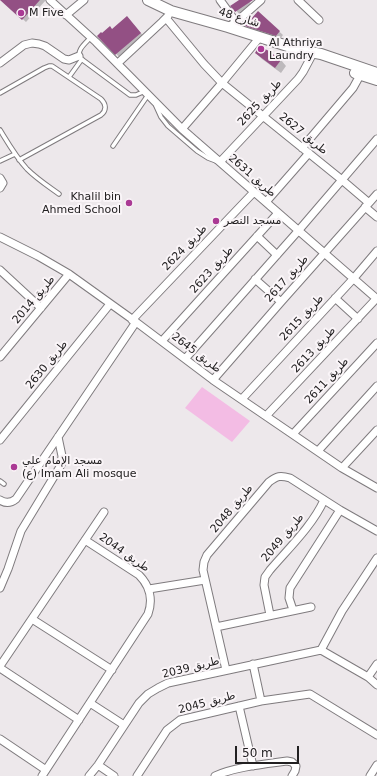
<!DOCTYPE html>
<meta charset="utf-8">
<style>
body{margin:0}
#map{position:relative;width:377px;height:776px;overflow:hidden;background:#ede8eb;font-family:"DejaVu Sans",sans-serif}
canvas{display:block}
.scale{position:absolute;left:235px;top:746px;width:64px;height:18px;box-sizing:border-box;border:2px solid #222021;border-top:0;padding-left:5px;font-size:12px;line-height:14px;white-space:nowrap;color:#222021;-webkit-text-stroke:3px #faf5f8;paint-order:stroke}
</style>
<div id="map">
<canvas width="377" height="776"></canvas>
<div class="scale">50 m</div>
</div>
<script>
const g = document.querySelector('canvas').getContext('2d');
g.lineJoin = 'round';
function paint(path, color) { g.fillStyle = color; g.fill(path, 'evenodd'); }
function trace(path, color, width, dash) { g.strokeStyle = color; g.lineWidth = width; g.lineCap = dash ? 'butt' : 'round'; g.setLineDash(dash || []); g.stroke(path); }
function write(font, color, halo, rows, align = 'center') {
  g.font = font + ' "DejaVu Sans","Noto Sans Arabic",sans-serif'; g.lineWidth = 4; g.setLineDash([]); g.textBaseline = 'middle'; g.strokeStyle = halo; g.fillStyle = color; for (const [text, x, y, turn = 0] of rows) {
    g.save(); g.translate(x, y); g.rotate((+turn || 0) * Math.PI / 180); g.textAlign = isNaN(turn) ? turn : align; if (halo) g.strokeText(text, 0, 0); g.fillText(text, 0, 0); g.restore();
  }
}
paint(new Path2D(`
 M202,387l48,34 -18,21 -47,-34z`), '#f3bce4');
paint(new Path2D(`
 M2,0h44l-20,22z
 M241,0h7l7,8 -13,9 -10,-11z
 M259,13l24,22 -3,4 -30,-10 -4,-4z
 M134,25l13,15 -24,21 -24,-25 13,-6z
 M256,53l25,7 5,6 -5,7 -19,-14z`), '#0003');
paint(new Path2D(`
 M0,0h40l-18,20z
 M239,0h14l-18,12 -5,-6z
 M258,11l22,20 -4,5 -31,-10z
 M127,16l14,17 -26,22 -18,-19 4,-4 1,1 8,-7 2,3z
 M259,46l10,5 12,9 -6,8 -20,-15z`), '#935084');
const lane = new Path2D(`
 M91,37c-5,6 -15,13 -11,21l50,37h6l9,-4
 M69,77l13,-18
 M0,93l44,-25 5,-2h3l49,33c5,5 6,11 0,16l-82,45
 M156,106l5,11 7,9 29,25 11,7 8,3
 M0,130c8,13 16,27 27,39 10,10 21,17 32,25
 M113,146l35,-51
 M0,161l15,-7
 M0,481l4,3`);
const street = new Path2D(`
 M50,0l46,42 86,87 195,170
 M220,0l16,22
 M298,0l21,20
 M66,15l18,-15
 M166,18l38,46 18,19 120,97 27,23
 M228,27l8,-5 25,-22
 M0,63l24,-18 8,-2 7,1 6,2 19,13 5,1 10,-4
 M118,63l44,-41 6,-6
 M182,129l40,-46 38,-46
 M302,148l51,-60 5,-9 1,-5
 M220,162l78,-83 5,-7 8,-15
 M0,178l3,5 -3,5
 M266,202l43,-49
 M365,207l12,10
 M257,236l20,19
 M0,237l38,19 31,18 67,48 77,58 129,88 35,20
 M0,270l41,38
 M255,279l26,23
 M335,298l23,21
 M132,320l122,-128
 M162,341l116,-128
 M0,357l69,-83
 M185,359l114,-129 78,-91
 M213,380l68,-78 96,-108
 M242,399l112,-121 23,-27
 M266,416l111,-118
 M293,434l84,-91
 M0,440l110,-136
 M318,451l59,-65
 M342,468l35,-38
 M0,500c6,4 11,3 16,-1l120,-177
 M0,588l8,-19 13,-38 40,-66 1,-9 -4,-19
 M149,589l56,-9
 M293,610l-4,-12 1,-10 50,-78
 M270,615l-6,-30 1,-8 5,-7c18,-21 43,-45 54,-70
 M32,619l80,51
 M216,627l95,-20
 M321,650l21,-39 35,-53
 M253,664l8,37
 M0,666l104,-154
 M0,668l79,52
 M226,670l-23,-100 1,-8 3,-7 62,-73c8,-6 11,-7 21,-4l50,32 37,21
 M368,677l9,-13
 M90,703l34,22
 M239,706l14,60
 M0,739l46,31
 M98,765l16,11
 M42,776l106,-162c5,-14 2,-28 -9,-39l-54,-35
 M89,776l9,-11 41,-62 9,-9 10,-6 10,-5 153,-33 47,27 9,8
 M137,776l30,-46 13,-10 81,-19 49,-7 67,41
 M215,776c19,-9 50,-12 72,-15l5,1 4,4 -1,5 -3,5
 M370,776l7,-11`);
const secondary = new Path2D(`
 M148,0l23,11 57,16 72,23 21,4 56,19
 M355,73l22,7`);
trace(lane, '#7f7b7e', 5.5);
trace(street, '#7f7b7e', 9);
trace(secondary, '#7f7b7e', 12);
trace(lane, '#fff', 3.5);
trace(street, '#fff', 7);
trace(secondary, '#fff', 10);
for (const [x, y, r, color] of [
 [21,13,4,"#aa3994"],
 [261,49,4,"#aa3994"],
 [129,203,4,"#aa3994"],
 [216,221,4,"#aa3994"],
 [14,467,4,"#aa3994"]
]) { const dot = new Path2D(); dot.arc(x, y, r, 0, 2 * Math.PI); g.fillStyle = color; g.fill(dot); trace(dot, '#faf5f8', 1.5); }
write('11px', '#222021', '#faf5f8', [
 ["M Five",29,13],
 ["Al Athriya",269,43],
 ["Laundry",269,56],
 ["Khalil bin",121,197,"right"],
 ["Ahmed School",121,210,"right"],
 ["مسجد النصر",224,221],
 ["مسجد الإمام علي",22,461],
 ["(ع) Imam Ali mosque",22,474]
], 'left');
write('11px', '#222021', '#faf5f8', [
 ["شارع 48",239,18,17],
 ["طريق 2625",260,103,-47],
 ["طريق 2627",303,134,39],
 ["طريق 2631",252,176,41],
 ["طريق 2624",185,248,-46],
 ["طريق 2623",212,270,-48],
 ["طريق 2617",287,279,-48],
 ["طريق 2014",34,300,-50],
 ["طريق 2615",302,318,-47],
 ["طريق 2613",314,350,-47],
 ["طريق 2645",196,353,37],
 ["طريق 2630",47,365,-51],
 ["طريق 2611",327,381,-47],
 ["طريق 2048",232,509,-50],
 ["طريق 2049",283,538,-50],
 ["طريق 2044",124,553,35],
 ["طريق 2039",191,668,-14],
 ["طريق 2045",207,703,-15]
]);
</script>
